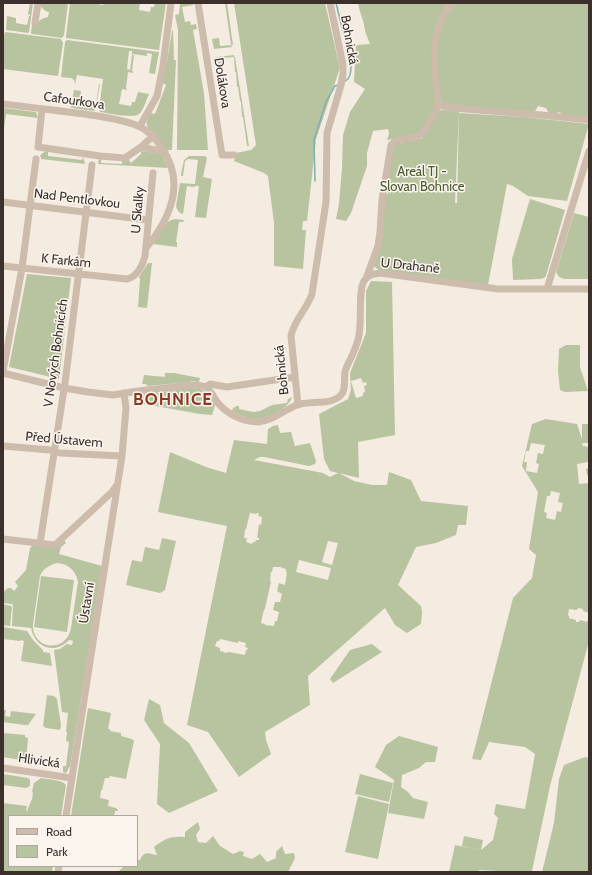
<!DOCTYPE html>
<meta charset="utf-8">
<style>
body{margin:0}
#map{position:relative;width:592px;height:875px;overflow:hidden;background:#f4ebe1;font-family:Cabin,sans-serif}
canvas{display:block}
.frame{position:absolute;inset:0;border:4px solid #3b302b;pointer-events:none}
.legend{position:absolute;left:8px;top:815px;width:130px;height:52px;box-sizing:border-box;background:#fbf5ee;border:1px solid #aea6a0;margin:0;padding:5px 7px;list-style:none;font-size:12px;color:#3b302b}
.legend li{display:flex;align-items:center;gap:8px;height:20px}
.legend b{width:20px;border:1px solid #aea6a0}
</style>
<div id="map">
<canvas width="592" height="875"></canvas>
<div class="frame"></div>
<ul class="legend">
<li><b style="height:5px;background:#cdbbac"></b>Road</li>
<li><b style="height:11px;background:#b8c4a0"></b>Park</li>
</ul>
</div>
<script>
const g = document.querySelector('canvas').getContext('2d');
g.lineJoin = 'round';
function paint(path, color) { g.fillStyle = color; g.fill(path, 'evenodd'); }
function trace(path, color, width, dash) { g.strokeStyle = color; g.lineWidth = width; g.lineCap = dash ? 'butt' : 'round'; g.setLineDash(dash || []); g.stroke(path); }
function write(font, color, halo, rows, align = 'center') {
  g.font = font + ' Cabin,sans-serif'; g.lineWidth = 3; g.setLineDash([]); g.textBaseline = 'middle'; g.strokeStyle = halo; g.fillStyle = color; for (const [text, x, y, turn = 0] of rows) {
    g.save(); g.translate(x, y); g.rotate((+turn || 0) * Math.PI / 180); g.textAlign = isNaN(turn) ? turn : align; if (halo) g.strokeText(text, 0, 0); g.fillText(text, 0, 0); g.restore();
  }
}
paint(new Path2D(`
 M30,3h3l-4,29 -1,1 -21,-3 -1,-1 1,-13 9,2v5l11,2 2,-9h1v-1l-2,-1z
 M40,3h28l-4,32 -2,3 -30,-4 -1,-1 1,-8h5c2,-5 5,-7 11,-8l1,-5c-5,-1 -8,-4 -9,-9z
 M70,3h23l10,2v-2h37l-1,7 11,2 1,-5h3l1,-4h11l-7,47 -93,-12v-1z
 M180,3h15l-2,2 -11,2 3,15 5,-1 1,4 5,-1 1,5 -4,1 11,63 4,57h-31l1,-120 -3,-15 4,-1z
 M225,3h2l6,42h-2l1,2 -18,2 -2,-10 7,-1 1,8 11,-1z
 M234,3h91l15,65 -24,71 -9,82h-4l-1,9h4l-3,39 -29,-3v-43l-6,-47 -4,-3 -30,-12 2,-8 15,-3 5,-5z
 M358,3h231v114l-26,-2 -2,-2 -3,-1 -2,3c-6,-1 -8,-2 -10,-7l-8,-2 -4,7 -98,-7 -9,18 -9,11 -31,5 2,-6 -1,-5 -15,2 -6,22v13l-16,47 -5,8 -10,-2 3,-15 3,-36 1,-33 7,-23 15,-23 -11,-7 2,-37 14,-1c-3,-7 -5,-12 -6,-19 -1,-7 -5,-14 -6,-22z
 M173,30l1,30h2l-4,90h-5c-4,-5 -19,-19 -20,-25 -1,-4 2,-9 4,-12l4,1 11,-29 -4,-2 5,-21 5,-31z
 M5,32l56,7 2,4 -5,33 -55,-7v-30z
 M67,40l92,12 -4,22 -6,-1 3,-19 -5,-1v3l-15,-2v-3h-3l-2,18 3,1 2,-15h2l-2,16h1v2l-5,-1 -2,16 1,2 -5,-1 -3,15 12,2 1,-4h3l3,-10 11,2c-3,6 -5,16 -10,20 -5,5 -31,-1 -39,-2l-1,-3 4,-30 -26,-4 -2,9 -1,-4 -3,-2 -10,-1 4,-35z
 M234,55v2h1l14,89h-2l-2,-15 -2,-14h-1l-1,-15 -1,-1 -2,-14h-1l-1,-15h-1l-1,-15 -12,1v5l-6,1 -1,-6 1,-1z
 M99,84h1l-4,23 -2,4 -22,-3 -1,-1 3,-17 7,1 -1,11 16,2z
 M3,108l33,4 2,6 -32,-4 -3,22z
 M441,110l18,1 -4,92h2l2,-90 65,4 65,7 -22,77 -39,-5 -15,-10 -6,-2 -19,101 -108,-14 -9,-7 14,-70h3v-2l-2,-1 6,-44 6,-4 14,-2 10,-3 16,-27z
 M48,151v5l34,4 1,-3 2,7 -44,-5v-2l-1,-1c2,-3 4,-4 8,-5z
 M141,151l21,3 6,14 -70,-4 1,-6h2v5l21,1v-3l7,-1 2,3 10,-9z
 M189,156h16l2,2 -4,19 9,2 -6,39 -11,-1 4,-31h-4l-1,1 -7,-1 -4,28c-4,-1 -6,-4 -7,-8l4,-23 15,1 3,-24 -10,-1 -3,2 -2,15h-2v-2l3,-14z
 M530,199l35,11 -19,66 -2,2 -4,1 -27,1 -1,-21z
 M574,213l15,4v62h-25l-5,-2 -3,-5z
 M175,219l9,1 -1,2h-4l-3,20h1v5l-24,-3 13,-21 5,-3z
 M148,263h4l-5,45 -9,-1 2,-28 -1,-2z
 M27,274l44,4 -12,101 -50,-12z
 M371,281l21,1 3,153 -37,7 1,36 -20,-5 15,8 18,4h15l2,-13 22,8 10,21 47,5 -2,19h-8l-2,10 -20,8 -20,4 -18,38 23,21 1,6 -1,12 -14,9 -12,-8 -10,-17 -77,68 2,29 -45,27 1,8 5,14 -32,23 -31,-45 -21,-7 40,-199 -69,-14 12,-60 36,15 20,6 8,-33 33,4 1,-15 5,-3 5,-1 2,8 11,-1 4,14 15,-3 6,18 -1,3 -6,2 -45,-9h-4l-6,3 69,13 7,4 8,-4 -8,-2 -6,-12 -5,-45 29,-15 3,-9 -1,-17 16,-40v-42zM361,378l2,5 3,-1 1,3 -3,1 1,6 -2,1v3l-7,2 -5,-17zM250,513l6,1 1,-1h2l-1,3 4,1 -1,8 -2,-1 -2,14h2v2h-3l-1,2h-2l-1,2 -6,-2 1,-4h-3l1,-8 1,-1zM328,541l10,2 -6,22 -10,-3zM299,560l32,8 -3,12 -32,-8zM273,567h8l1,1 4,1v3h1l-2,13 -6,-2 -2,8 5,3 -2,8h-5l-2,8 6,2 -2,9h-2l-1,5 -9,-1v-1l-4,-1 2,-10 2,-5 6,-26 -1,-1 1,-9h1zM220,639l18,4v-2l8,2 -1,4 3,1 -1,2h-1l-1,5 -16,-3 -4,1 -1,-1 -4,-1v-3l-5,-2 2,-5h2z
 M566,345h14v22l8,24 -23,1 -5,-2 -2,-19 1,-22z
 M165,373h9l26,5 -1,4 -8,-1 -1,1 -43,4 -1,-2h-4l2,-9 21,2z
 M191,388c16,1 16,4 24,17l-3,10 -12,-1 -67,-12 5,-7z
 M292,397c-3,12 -28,23 -39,22 -8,-1 -14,-5 -21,-8l1,-3 4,-2h2v3l14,3 7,-1 12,-6 15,-2 1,-4z
 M546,419l31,5 5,15v-15h7v19h-7l1,3 6,1v28h-2l-1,-6 3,-1 -1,-6 -11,2 2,20 10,-1v130l-6,-2v-2l-5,-1 -1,2 -8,-1 -1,6 1,1v2l7,2v2h3l1,-2 7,2 1,-3h1v22l-39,145 -18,85 -14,1 -39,-2v2h-30l6,-27 26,5 -19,-4 2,-10 19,4 -2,10 12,-10 5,-22 -4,-4 2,-10 29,5 10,-55 -10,-7 -36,-5 -8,18 -9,-1 41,-161 19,-20 4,-23 -7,-6 9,-57 -16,-26 10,-42zM531,443l14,2 -2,9 -5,-1 -2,10 3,1 -2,9 -11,-2 1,-9h-3l2,-11h3zM551,491l9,2 -2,9 5,1 -2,9 -4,-1 -2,9 -9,-2 1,-5 -3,-1 3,-16h3z
 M162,538l14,3 -11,49 -5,3 -34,-8 6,-25 10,2 3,-15 14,3z
 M64,540l2,3 -5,4 -2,7 43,12 -32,201h-1l-2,5 -2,1 -2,-1v-6h3l3,-24 -3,-1 1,-9 -1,-1 2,-18 -6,-1 -8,-62 6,-1 7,-5 5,1 1,-4 -4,-1c-14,15 -34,8 -38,-12l-19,-2 1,-21 -1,-1 -9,-1v-11l5,-4h3l3,3 4,-5 -3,-4 11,-12 4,-22 2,-2zM57,563c12,1 19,8 21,19l-7,46c-5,26 -39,22 -38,-4l7,-48c3,-7 9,-11 17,-13z
 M41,576l33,4 -7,52 -33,-5z
 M3,604l8,2 1,1 -2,19 -7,-1z
 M3,627l24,4 6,9 10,10v2l7,1 2,13 -31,-5 3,-20 -3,-1 -1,1 -17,-2z
 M372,644l10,8 -49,31 -3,-4 20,-29z
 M47,695l7,1 3,3 4,26 -1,5 -14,-2 -3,-2z
 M149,699l11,6 4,18 25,20 29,48 -49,22 -12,-9 3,-60 -16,-24z
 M88,708l23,5 -3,16h2v2l11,2v3l11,3 2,2 -8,38 -16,-3 -1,2h-4l-3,12h-1l-1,8 9,2 -1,6 8,2 2,2v1h-3l-1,5h-43z
 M3,710h3l-1,6 5,1 1,-6 25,3 -8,11h-3l-22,-3z
 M3,733l22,2v2l3,1 -2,23 -23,-4z
 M399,736l39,11 -3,15h-9l-7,6 -17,7 -1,12 7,5 5,6 15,4 -4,17 -36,-6 6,-33 -19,-13 11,-22z
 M585,757l4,1v114h-47l12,-49 5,-44 5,-14z
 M3,774l25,4 2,2v6l-4,2 -23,-3z
 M360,774l33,9 -4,19 -34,-8z
 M41,778c8,2 20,1 25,7l-5,31h-52v50h44l-1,6h-49v-69l24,3 -1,5h1l5,-12 1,-6 -1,-1 2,-9z
 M358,796l31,8 -11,55 -33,-7z
 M198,822l2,7 -4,6 2,7 8,1 7,-7 7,10 13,8 7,-3 4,1 -1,4 9,3 8,-5 7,8 9,-4v-6l6,-6 3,8 9,-1 1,5 -7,14h-170l6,-6h13v-6h3c5,-10 8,-6 17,-5l-3,-8c12,-9 16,-11 31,-10v-5z`), '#b8c4a0');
trace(new Path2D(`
 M336,3l15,61c0,6 0,14 -6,17
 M315,181l-1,-41 12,-38 9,-16 3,-1`), '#7fb0b2', 1.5);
trace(new Path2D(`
 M198,3l24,152h12
 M35,23l3,-20
 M3,104c27,3 55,7 82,10 18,3 37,5 53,12 11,4 18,14 24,22 24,35 8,71 -16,100
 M438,105l15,3 88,7 48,5
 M42,109l-4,38 62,9 25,2 16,-11 24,5
 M140,126l17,-30 6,-30 8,-63
 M141,147l12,-11
 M3,202l145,18
 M3,266l124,13c10,-2 16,-14 18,-23l8,-83
 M367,276l11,-30 2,-14 2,-32 9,-55c2,-2 3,-3 5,-4 9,-5 16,1 26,-8 5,-5 15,-22 16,-29 0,-6 -1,-13 -2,-19 -2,-31 -6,-56 16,-82
 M547,289l42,-138
 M3,371l19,-103 14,-109
 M3,373l61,15 24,4 25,3 25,-4 54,-6c5,0 11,0 15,3 5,4 7,10 11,15 9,11 25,19 40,19 14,-1 26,-12 39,-17 12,-5 34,1 44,-10 5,-5 3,-16 4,-23 1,-5 4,-10 6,-14 3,-7 7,-15 8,-23 3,-14 -1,-44 5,-54 4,-6 9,-7 16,-8l118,16h91
 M206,387l4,-3 17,3 68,-10
 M298,405l-7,-69c3,-16 16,-27 21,-42l14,-92 1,-69 14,-48 2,-11v-9l-13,-62
 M3,446l47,4 10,3 62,3
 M3,539l52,6 57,-53 5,-7
 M40,543l25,-160 27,-218
 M3,768l69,10
 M66,816l56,-360 4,-48 -2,-15
 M58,872l1,-6`), '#cdbbac', 7);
write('13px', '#3b302b', '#fbf5ee', [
 ["Bohnická",349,40,80],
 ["Dolákova",222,83,81],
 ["Cafourkova",74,101,8],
 ["Nad Pentlovkou",77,199,7],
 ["U Skalky",138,210,-85],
 ["K Farkám",66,261,6],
 ["U Drahaně",410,266,6],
 ["V Nových Bohnicích",56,353,-82],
 ["Bohnická",282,370,-96],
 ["Před Ústavem",64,440,5],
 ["Ústavní",87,603,-81],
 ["Hlivická",39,761,8]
]);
write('13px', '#4a5a2e', '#fbf5ee', [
 ["Areál TJ -",422,172],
 ["Slovan Bohnice",422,187]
]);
g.letterSpacing = '1px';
write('bold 17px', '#8c3b22', '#fbf5ee', [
 ["BOHNICE",173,400]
]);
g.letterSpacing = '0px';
</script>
